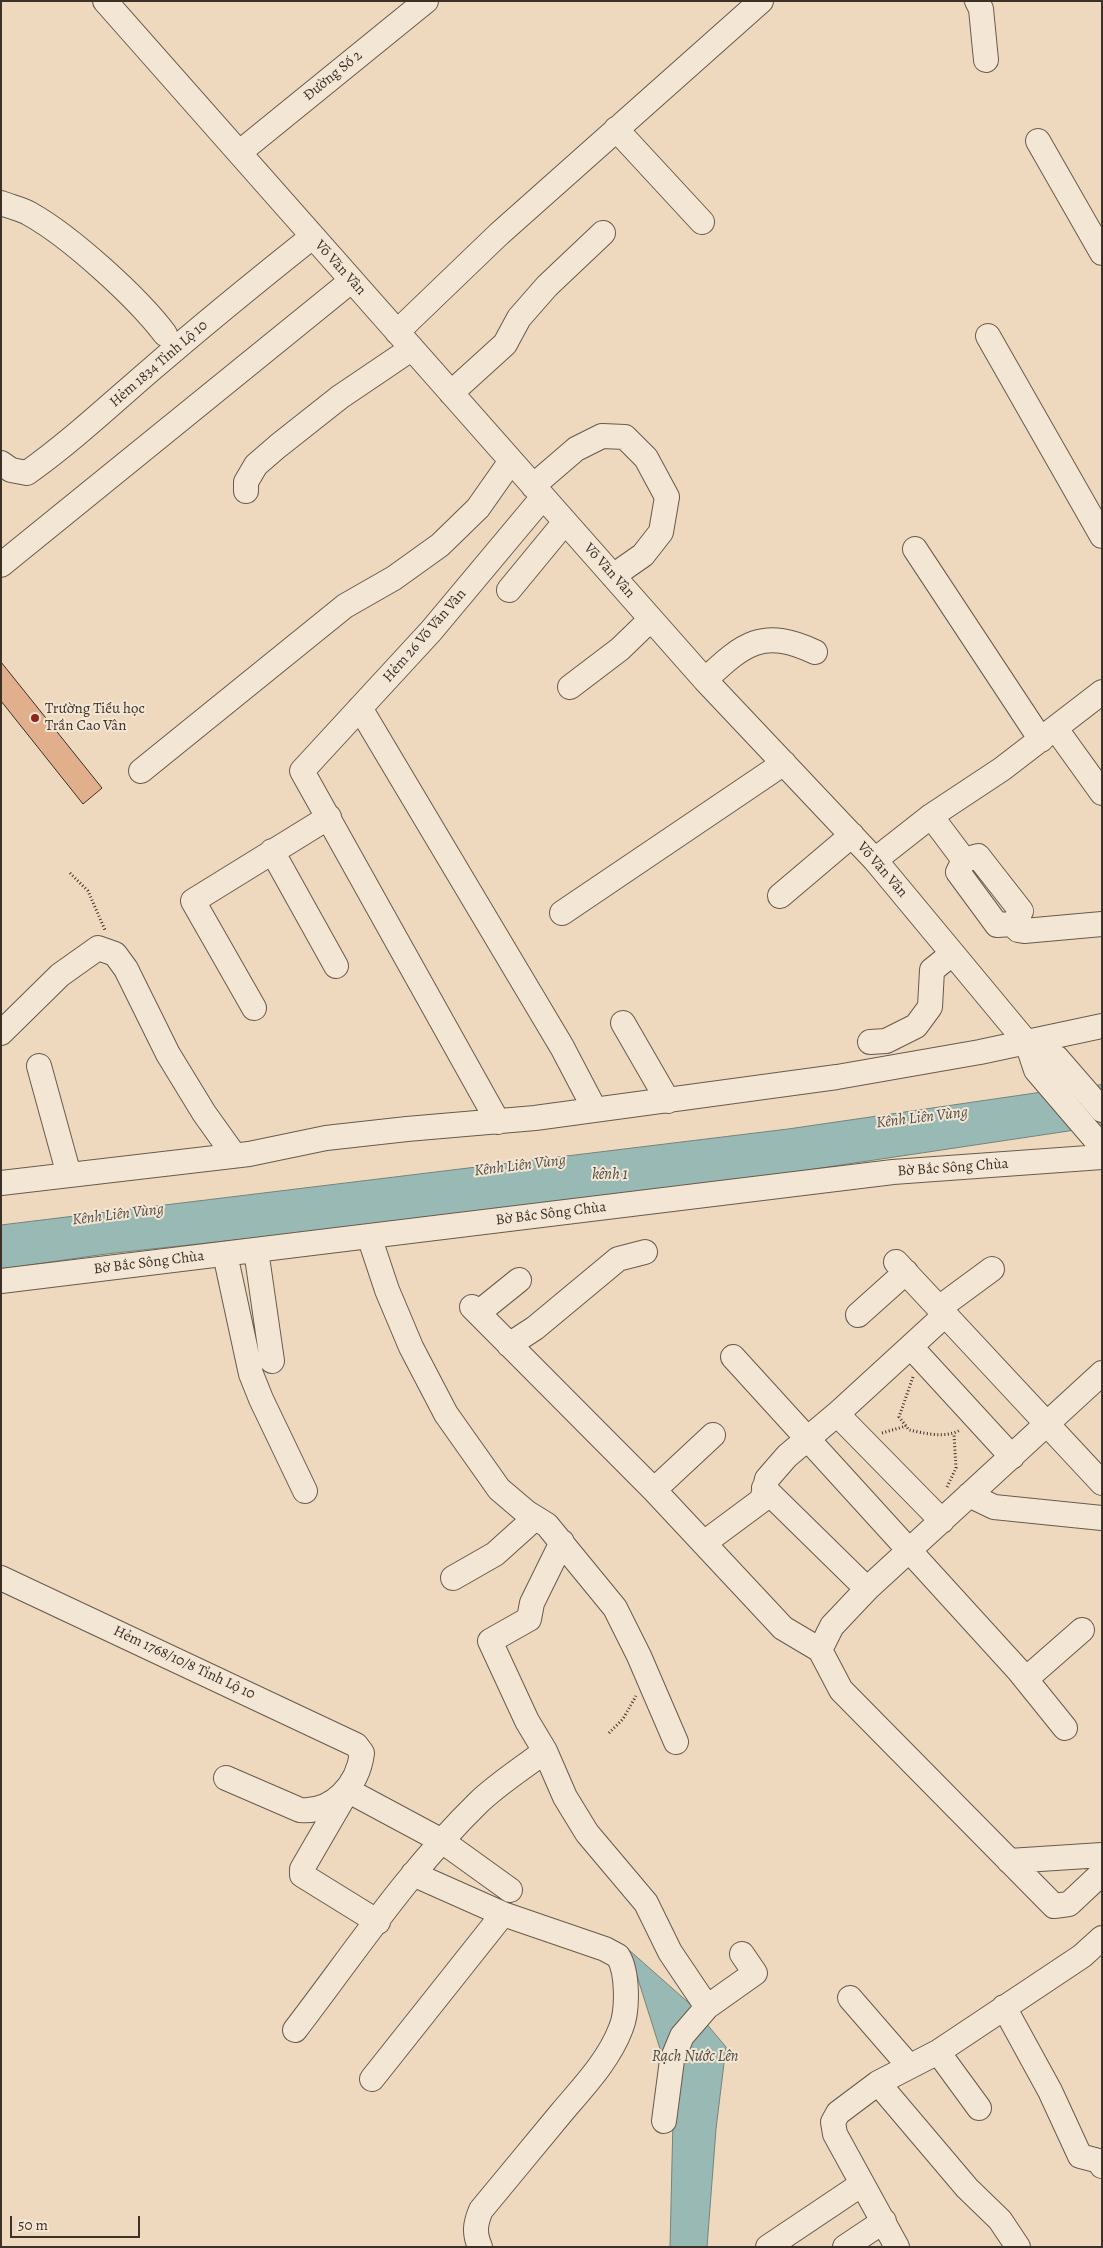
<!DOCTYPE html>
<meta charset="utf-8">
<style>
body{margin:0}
#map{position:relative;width:1103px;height:2248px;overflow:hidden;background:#eed9be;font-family:Alegreya,serif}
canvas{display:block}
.frame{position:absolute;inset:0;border:2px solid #3c3027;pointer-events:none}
.scale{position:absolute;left:10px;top:2216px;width:130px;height:22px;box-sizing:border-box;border:2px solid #3c3027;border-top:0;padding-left:6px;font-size:15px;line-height:18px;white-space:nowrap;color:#3c3027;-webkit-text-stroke:4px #f4e6d5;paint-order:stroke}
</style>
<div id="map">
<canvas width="1103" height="2248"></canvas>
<div class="frame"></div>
<div class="scale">50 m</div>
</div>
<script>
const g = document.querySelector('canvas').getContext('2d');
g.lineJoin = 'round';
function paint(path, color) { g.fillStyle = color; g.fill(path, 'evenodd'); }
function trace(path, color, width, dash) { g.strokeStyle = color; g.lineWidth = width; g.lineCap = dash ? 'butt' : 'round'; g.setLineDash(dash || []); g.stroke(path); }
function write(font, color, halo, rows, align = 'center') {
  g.font = font + ' Alegreya,serif'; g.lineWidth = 4; g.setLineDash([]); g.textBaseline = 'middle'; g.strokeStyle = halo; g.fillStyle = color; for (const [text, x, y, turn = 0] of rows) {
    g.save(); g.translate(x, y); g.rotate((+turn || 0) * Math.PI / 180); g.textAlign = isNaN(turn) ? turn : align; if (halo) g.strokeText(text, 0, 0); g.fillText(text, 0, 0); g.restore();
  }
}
const water = new Path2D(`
 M1102,1085v41l-482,72 -514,56 -105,15v-44l787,-96 268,-39z
 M629,1950l61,54 36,43 -10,82 -9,118h-37l3,-127 -7,-52z`);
paint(water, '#99bab4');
trace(water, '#74837c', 1);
const building = new Path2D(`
 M1,662l101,126 -19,16 -82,-103z`);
paint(building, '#e1af8b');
trace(building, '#3c3027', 1);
const minor = new Path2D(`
 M105,1l600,679 170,180 152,183 9,27 66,77
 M977,1l4,8 5,51
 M616,129l86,93
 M1038,141l64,112
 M240,152l186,-151
 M1,203c10,4 21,6 29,11 41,23 107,83 135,120
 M397,332l102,-98 262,-233
 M988,336l114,200
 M451,393l54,-49 14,-26 28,-32 56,-53
 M1,463l10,7 16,3c45,-32 84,-69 126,-105 52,-45 105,-88 159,-131
 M533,486l43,-37 26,-13 23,1 21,21 21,39 -6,35 -18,23 -30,21
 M246,491v-9l10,-17 22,-19 62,-49 71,-48
 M915,549l126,191
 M1,565l350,-284
 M509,590l56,-68
 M705,680c38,-36 58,-53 110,-28
 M570,687l50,-38 31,-30
 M360,708l202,339 33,63
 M1056,729l46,64
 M141,771l204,-165 49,-28 46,-33 38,-37 33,-47
 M931,816l33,44
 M272,851l64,115
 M978,856l43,55 -8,13 -16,1 -39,-53 6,-12z
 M875,860l56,-44 71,-47 100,-77
 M780,896l72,-61
 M562,913l222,-150
 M1013,924l5,6 6,1 78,-7
 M254,1008l-61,-107 136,-84
 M623,1023l45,78
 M1,1033l59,-58 38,-27 17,6 11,15 42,85 36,59 30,42
 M870,1042l16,-1 30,-15 14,-19 2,-37 20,-16
 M1027,1043l30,15 45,52
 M39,1066l30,109
 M498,1122l-196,-351 129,-140 112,-134
 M1,1183l248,-29 77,-16 81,-9 128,-11 302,-41 143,-25 122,-26
 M369,1236l18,54 24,57 35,67 53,75 27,23 21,13 68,83 24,48 37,86
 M256,1250l16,111
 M225,1254l26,120 10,25 44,92
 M896,1262l206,221
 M1,1281l892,-109 209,-15
 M472,1307l182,183 129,138 37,22 21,40 213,216 15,-2 33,-31
 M939,1308l53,-39
 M478,1313l41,-33
 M858,1315l48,-43
 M509,1345l26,-17 83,-69 27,-7
 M911,1347l101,110
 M733,1357l286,314 46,57
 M837,1414l105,107
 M764,1488l103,101
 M654,1490l59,-55
 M969,1495l25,12 108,11
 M562,1542l-30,61 -3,16 -39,22 37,80 18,30 20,46 22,36 59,70 24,49 37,55 48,-34 -13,-19
 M704,1543l58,-43 5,-21 20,-23 50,-42 108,-99
 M1,1578l355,167 6,8c-4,32 -29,60 -62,57l-74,-32
 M453,1578l42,-24 40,-36
 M820,1650l12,-24 35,-37 235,-216
 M1026,1679l56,-49
 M347,1790l95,51 68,49
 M345,1795l-43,74v6l76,47
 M1009,1861l93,-6
 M413,1874l90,40 102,35 13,7c10,16 10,55 3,72 -12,32 -37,58 -59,84 -27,33 -54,65 -81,98 -6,14 -7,23 -1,37
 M850,1998l59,68
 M1004,2007l46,84 30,65 19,5 3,5
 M295,2030c59,-77 114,-160 184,-228 20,-19 44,-34 66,-51
 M938,2052l41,56
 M372,2079l131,-165
 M878,2083l89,105 33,32 18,27
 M664,2121l8,-61 10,-24 25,-29
 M768,2247l94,-63
 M845,2247l39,-26
 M897,2247l-62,-113 -2,-12 5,-9 40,-30 60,-31 144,-96 20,-18`);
trace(minor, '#685a4d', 26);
trace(new Path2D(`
 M70,873l18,18 17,39
 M913,1377l-14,40 10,13c15,3 36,9 51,0
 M882,1433l24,-7
 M947,1487l9,-19 -2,-34
 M609,1733l14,-14 13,-23`), '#3c3027', 3, [1, 2.5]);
trace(minor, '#f4e6d5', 24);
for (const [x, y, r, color] of [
 [35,718,5,"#8f2418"]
]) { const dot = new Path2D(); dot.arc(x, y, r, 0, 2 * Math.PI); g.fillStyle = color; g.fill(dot); trace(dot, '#f4e6d5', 2); }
write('15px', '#3c3027', '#f4e6d5', [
 ["Đường Số 2",333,76,-39],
 ["Võ Văn Vân",340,268,48],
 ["Hẻm 1834 Tỉnh Lộ 10",159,364,-41],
 ["Võ Văn Vân",609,571,48],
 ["Hẻm 26 Võ Văn Vân",425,636,-49],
 ["Võ Văn Vân",882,870,49],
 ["Bờ Bắc Sông Chùa",953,1168,-4],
 ["Bờ Bắc Sông Chùa",551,1214,-7],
 ["Bờ Bắc Sông Chùa",149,1263,-7],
 ["Hẻm 1768/10/8 Tỉnh Lộ 10",184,1663,25]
]);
write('15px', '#3c3027', '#f4e6d5', [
 ["Trường Tiểu học",45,709],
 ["Trần Cao Vân",45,726]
], 'left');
write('italic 16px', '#4f4c43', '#f4e6d5', [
 ["Kênh Liên Vùng",922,1118,-7],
 ["Kênh Liên Vùng",520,1166,-7],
 ["kênh 1",610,1175],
 ["Kênh Liên Vùng",118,1215,-7],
 ["Rạch Nước Lên",695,2057]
]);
</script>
